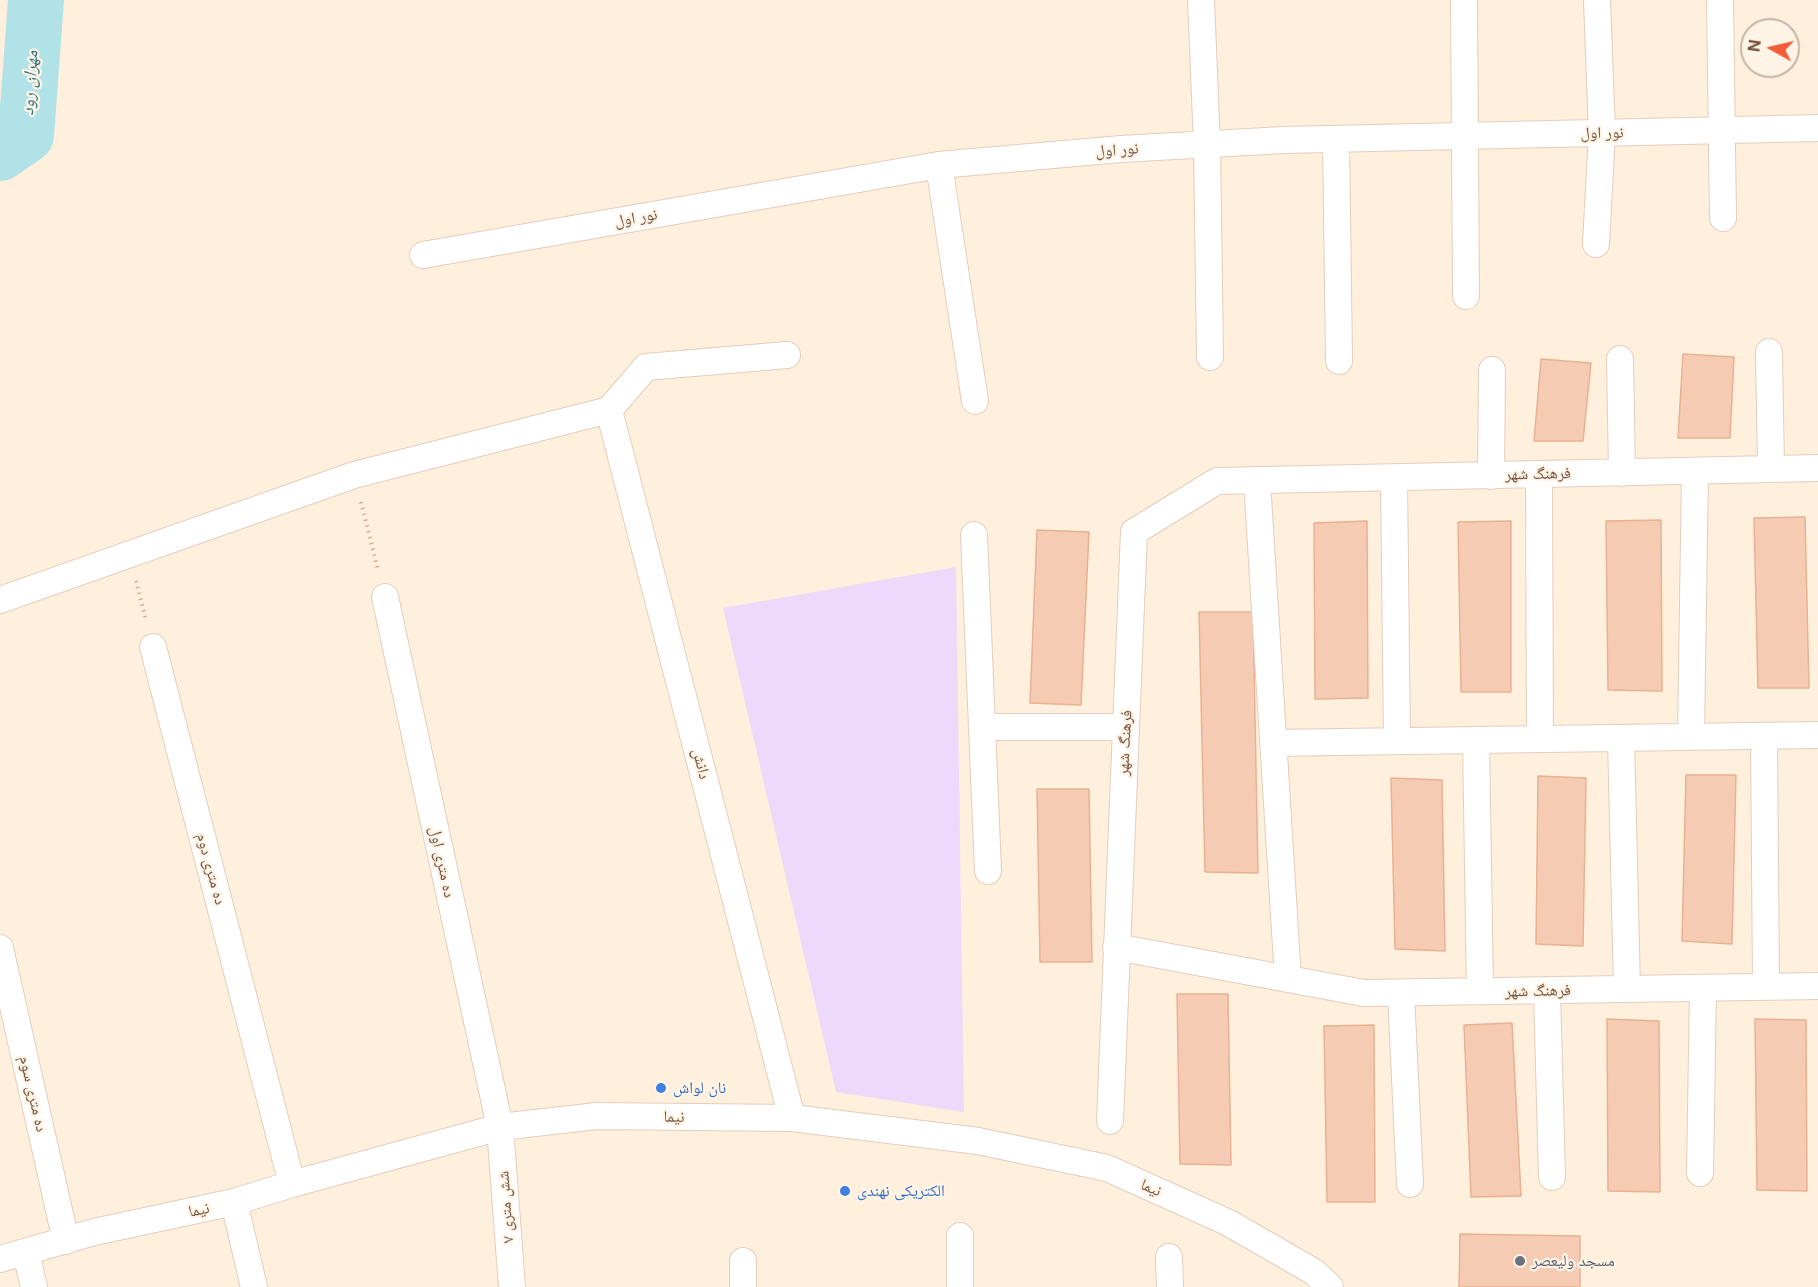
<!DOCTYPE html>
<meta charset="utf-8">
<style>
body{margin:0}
#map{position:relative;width:1818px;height:1287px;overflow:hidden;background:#fef0dd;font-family:Inter,sans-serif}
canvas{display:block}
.north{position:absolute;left:1740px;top:18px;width:60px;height:60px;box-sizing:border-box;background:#fff4e5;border:2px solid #c8b4a5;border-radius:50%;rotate:278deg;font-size:16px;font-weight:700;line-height:24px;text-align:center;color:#755444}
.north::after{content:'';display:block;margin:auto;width:21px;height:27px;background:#f15c39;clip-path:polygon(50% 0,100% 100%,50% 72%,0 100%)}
</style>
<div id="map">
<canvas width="1818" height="1287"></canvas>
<div class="north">N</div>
</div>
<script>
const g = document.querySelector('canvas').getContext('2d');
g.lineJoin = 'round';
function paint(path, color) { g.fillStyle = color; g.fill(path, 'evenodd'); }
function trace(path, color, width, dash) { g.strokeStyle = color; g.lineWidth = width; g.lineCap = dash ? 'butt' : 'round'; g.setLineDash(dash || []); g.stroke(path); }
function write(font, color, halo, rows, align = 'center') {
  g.font = font + ' Inter,"Noto Naskh Arabic",sans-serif'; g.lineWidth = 4.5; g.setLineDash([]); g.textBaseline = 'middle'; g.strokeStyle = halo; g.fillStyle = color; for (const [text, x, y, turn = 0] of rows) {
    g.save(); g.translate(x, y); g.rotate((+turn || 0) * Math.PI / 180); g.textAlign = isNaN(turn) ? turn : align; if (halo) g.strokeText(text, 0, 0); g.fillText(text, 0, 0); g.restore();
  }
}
paint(new Path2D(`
 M956,567l8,545 -128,-20 -113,-484z`), '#eddafa');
trace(new Path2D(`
 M0,153l26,-18 10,-135`), '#b1e2e8', 56);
const building = new Path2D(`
 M1683,354l51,3 -4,81h-52z
 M1541,359l50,4 -8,78h-49z
 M1805,517l4,171h-51l-4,-170z
 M1661,520l1,171 -54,-1 -2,-169z
 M1367,521l1,177 -53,1 -1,-176z
 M1511,521v171h-50l-3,-170z
 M1037,530l52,2 -8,173 -51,-2z
 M1199,612h54l5,261 -53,-1z
 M1686,775h50l-4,169 -50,-3z
 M1538,776l48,2 -3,168 -47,-2z
 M1391,778l51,2 3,171 -50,-2z
 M1037,789h52l3,173h-52z
 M1177,994h51l3,171 -51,-1z
 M1607,1019l52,2 1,171 -52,-1z
 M1755,1019l51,1 1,171 -50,-1z
 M1512,1023l9,173 -50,1 -7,-172z
 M1374,1025l1,177h-48l-3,-176z
 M1460,1234l120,2v51h-121z`);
paint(building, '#f5cbb3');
trace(building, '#e9b192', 1.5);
const minor = new Path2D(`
 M1201,0l6,145 3,212
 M1464,0l2,296
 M1720,0l3,218
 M1336,139l3,222
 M939,165l36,236
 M1596,244l6,-111 -5,-133
 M423,255l516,-90 182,-16 163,-9 534,-12
 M1769,352l2,117
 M1620,359l2,114
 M609,410l183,708
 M1539,474l1,265
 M1491,476l1,-106
 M1394,478l3,263
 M1257,481l31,498
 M974,535l14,336
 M385,597l115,530 12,160
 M0,600l354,-125 255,-65 37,-43 141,-12
 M153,647l139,537
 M982,727h144
 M1764,736l2,251
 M1691,737l4,-266
 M1621,738l6,251
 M1476,740l4,251
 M1273,743l545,-8
 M1116,947l248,46 454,-7
 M0,948l66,293
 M1547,991l5,186
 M1401,993l9,191
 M1110,1121l24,-589 83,-51 601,-13
 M1700,1173l3,-185
 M234,1202l20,85
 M960,1236v51
 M26,1253l8,34
 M1169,1257l1,30
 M0,1259l94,-27 140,-30 58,-18 208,-57 97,-11 195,2 186,23 129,27 122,55 85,49 16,15
 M743,1261v26`);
trace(minor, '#e4cdbc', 28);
trace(new Path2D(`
 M361,502l17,68
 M136,581l10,39`), '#d9af97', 4, [1.5, 4.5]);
trace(minor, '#fff', 26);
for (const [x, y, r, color] of [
 [661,1088,6,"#3f7fe0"],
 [845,1191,6,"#3f7fe0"],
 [1520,1261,6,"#6b7280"]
]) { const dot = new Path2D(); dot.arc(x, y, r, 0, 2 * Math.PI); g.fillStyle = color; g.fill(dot); trace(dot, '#fff4e5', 2); }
write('16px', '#755444', '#fff4e5', [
 ["نور اول",1602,133,-1],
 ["نور اول",1117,150,-4],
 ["نور اول",636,218,-10],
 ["فرهنگ شهر",1538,474,-1],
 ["فرهنگ شهر",1125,743,-87],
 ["دانش",701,764,76],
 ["ده متری اول",442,862,78],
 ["ده متری دوم",211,869,75],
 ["فرهنگ شهر",1538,991,-1],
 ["ده متری سوم",33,1094,77],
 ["نیما",674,1117,1],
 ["نیما",1151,1188,24],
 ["۷ شش متری",506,1207,-94],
 ["نیما",199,1210,-12]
]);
write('16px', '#366cbe', '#fff4e5', [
 ["نان لواش",673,1088],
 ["الکتریکی نهندی",857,1191]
], 'left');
write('16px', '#5b616d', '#fff4e5', [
 ["مسجد ولیعصر",1532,1261]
], 'left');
write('italic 18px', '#3a7983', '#fff4e5', [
 ["مهران رود",30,83,-86]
]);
</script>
